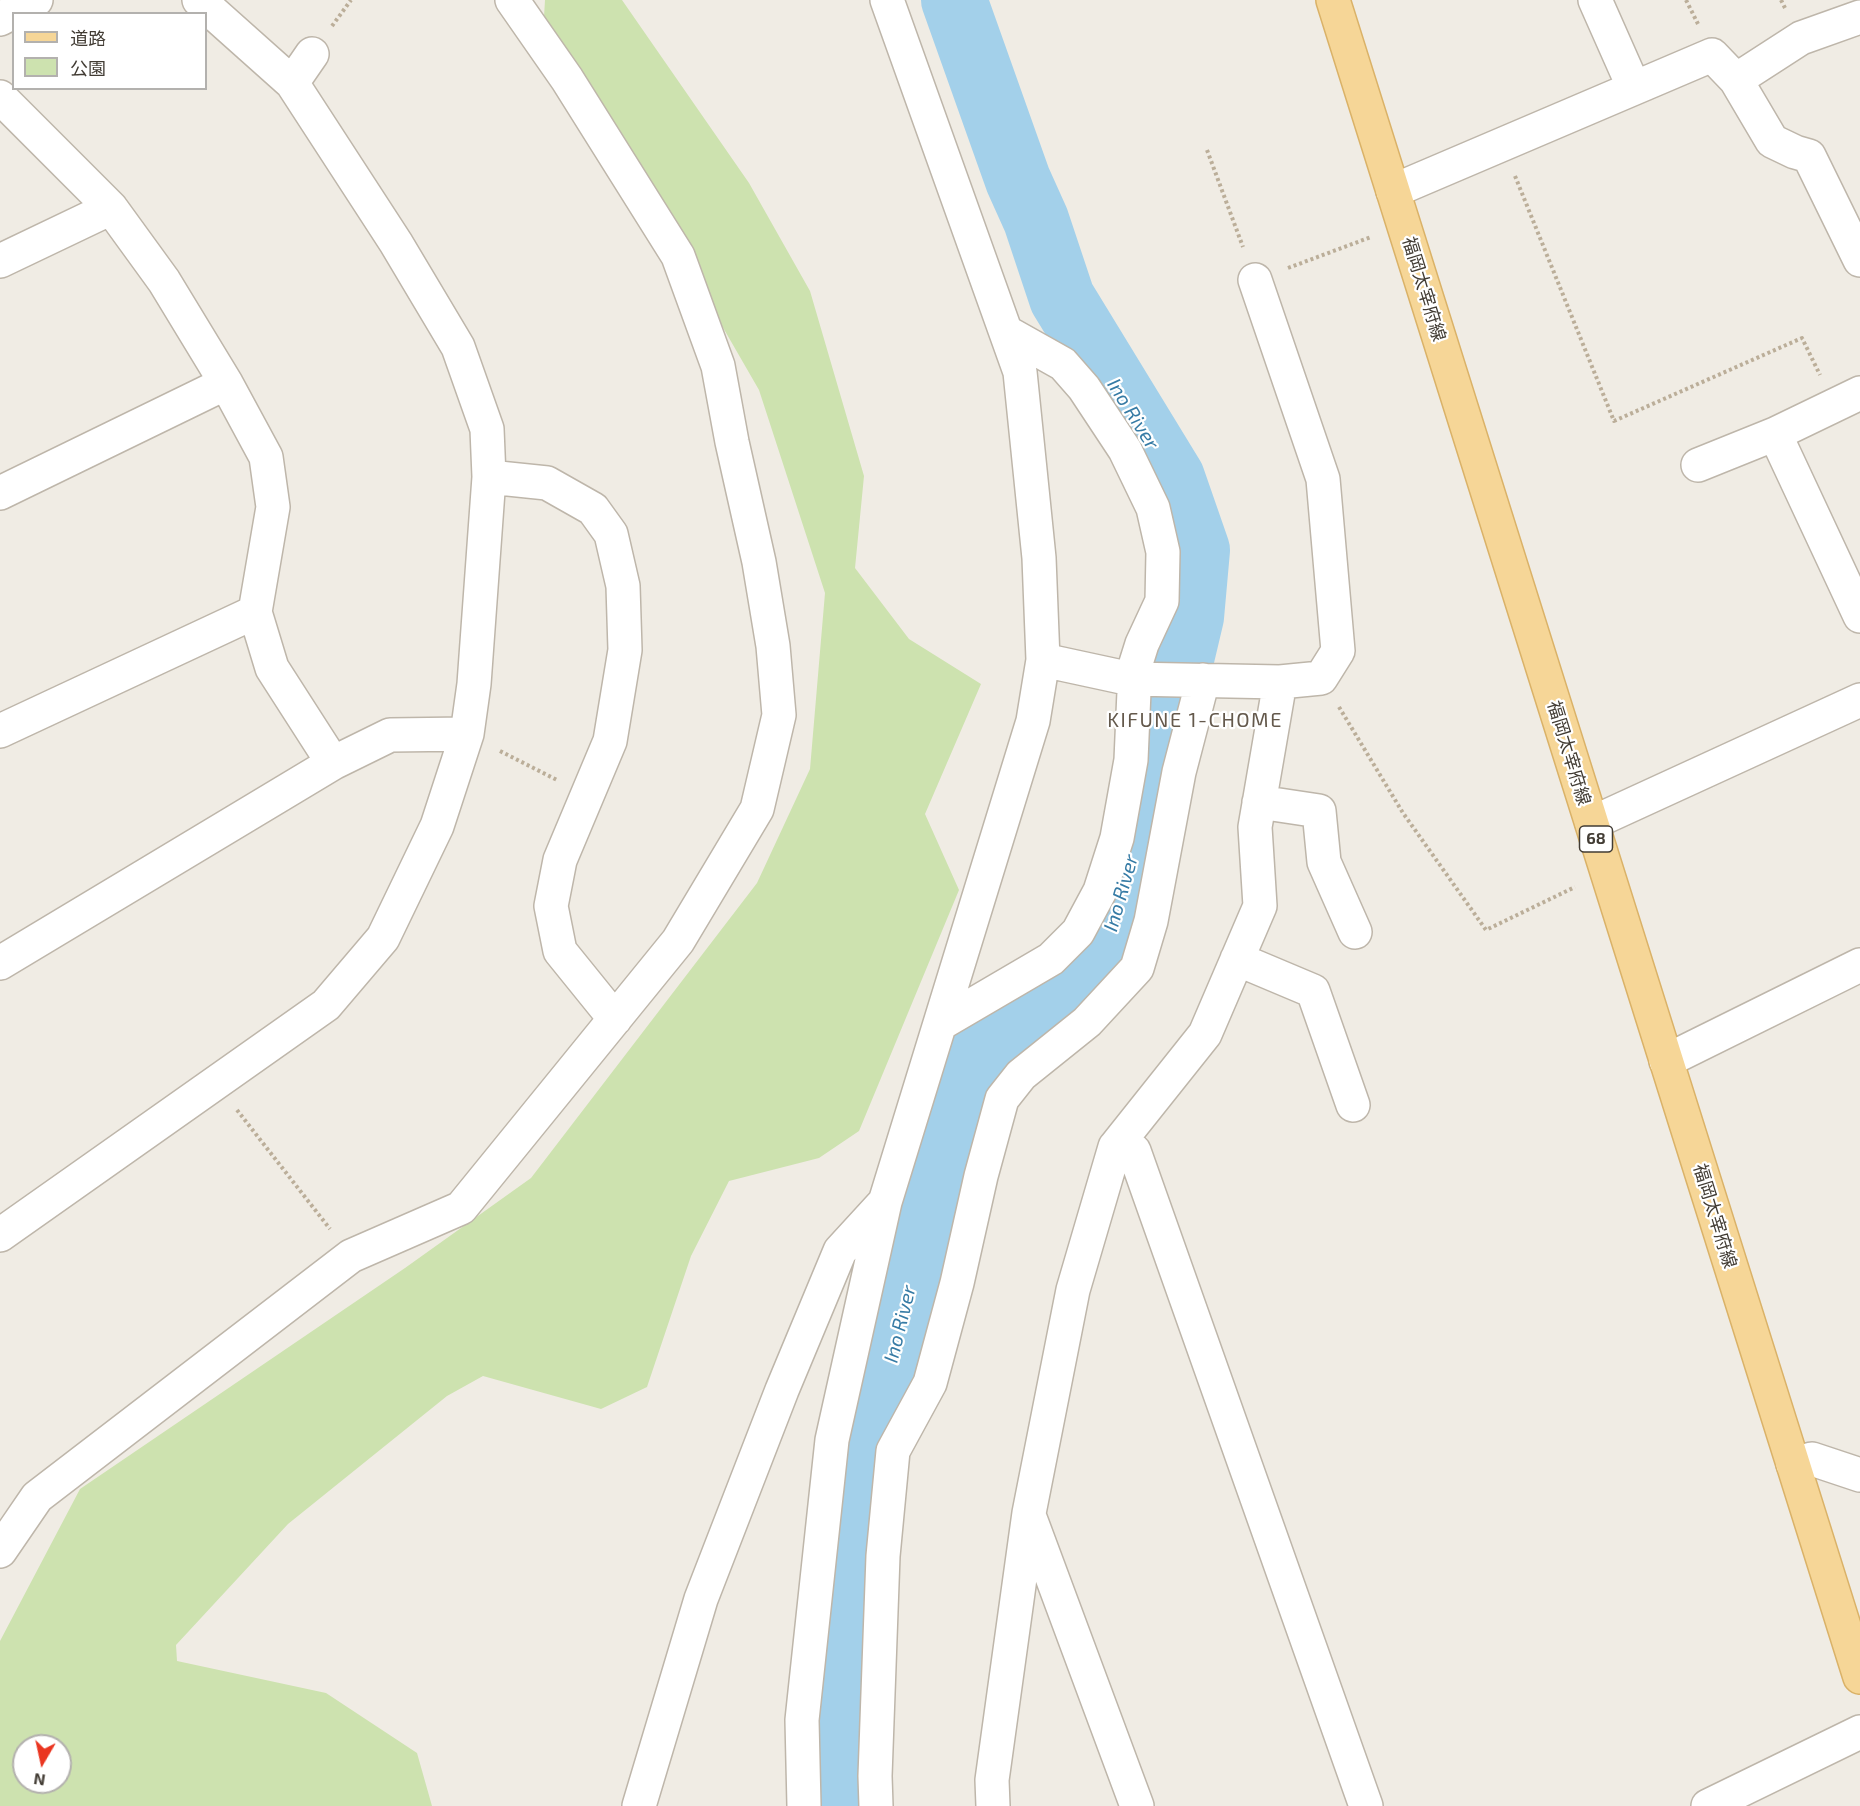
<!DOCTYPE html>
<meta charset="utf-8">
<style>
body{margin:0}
#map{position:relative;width:1860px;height:1806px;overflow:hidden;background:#f0ece4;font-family:"Exo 2","Noto Sans JP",sans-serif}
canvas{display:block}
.legend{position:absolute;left:12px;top:12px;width:195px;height:78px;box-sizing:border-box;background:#fff;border:2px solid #b3b1ae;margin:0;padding:8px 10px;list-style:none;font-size:18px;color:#423c34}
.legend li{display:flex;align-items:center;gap:12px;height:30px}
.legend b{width:30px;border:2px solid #b3b1ae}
.north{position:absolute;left:12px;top:1734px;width:60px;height:60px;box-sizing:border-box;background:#fff;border:2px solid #b3b1ae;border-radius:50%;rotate:189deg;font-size:16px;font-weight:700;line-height:24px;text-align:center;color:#423c34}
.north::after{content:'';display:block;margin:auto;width:21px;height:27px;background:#ea3621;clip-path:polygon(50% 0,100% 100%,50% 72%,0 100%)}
</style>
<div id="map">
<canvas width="1860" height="1806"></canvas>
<ul class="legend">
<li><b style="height:8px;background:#f6d697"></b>道路</li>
<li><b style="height:16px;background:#cde2af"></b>公園</li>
</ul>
<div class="north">N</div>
</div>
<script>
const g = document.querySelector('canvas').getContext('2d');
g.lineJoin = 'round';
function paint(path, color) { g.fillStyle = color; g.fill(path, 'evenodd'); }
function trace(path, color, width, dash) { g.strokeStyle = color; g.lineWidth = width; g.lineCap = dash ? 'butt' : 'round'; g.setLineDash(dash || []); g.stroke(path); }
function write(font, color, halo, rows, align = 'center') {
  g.font = font + ' "Exo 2","Noto Sans JP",sans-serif'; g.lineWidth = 4.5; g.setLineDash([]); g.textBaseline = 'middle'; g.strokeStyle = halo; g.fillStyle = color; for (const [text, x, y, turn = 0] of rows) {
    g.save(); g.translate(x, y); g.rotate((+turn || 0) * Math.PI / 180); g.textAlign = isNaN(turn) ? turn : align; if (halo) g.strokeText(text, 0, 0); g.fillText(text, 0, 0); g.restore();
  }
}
paint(new Path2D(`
 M545,0h77l127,183 61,108 54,185 -9,92 54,71 72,45 -56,130 34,76 -100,241 -40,27 -90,23 -38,75 -44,131 -46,22 -118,-33 -36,20 -159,128 -112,121 1,16 149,32 91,60 15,53h-432v-165l80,-152 325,-221 126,-90 226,-295 53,-114 15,-176 -66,-203 -215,-373zM24,1746h36v36h-36z`), '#cde2af');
trace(new Path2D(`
 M838,1806l-5,-66 34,-290 95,-366 32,-48 94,-70 25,-32 23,-85 55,-232 6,-67 -25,-72 -110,-180 -26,-78 -18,-40 -64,-180`), '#a3d0ea', 66);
const minor = new Path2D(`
 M1595,0l39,88
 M0,19l36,-19
 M1736,80l65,-42 59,-21
 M292,83l20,-29
 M0,97l111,111 53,73 62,102 40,74 7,50 -18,105 17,56 61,95
 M1393,191l319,-136 24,25 36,61 23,11 14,4 51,104
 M0,261l111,-53
 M1775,434l85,182
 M1698,465l77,-31 85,-41
 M489,477l58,6 46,26 18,25 12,52 2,64 -15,91 -50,119 -9,46 9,45 55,68
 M0,493l226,-110
 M1043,660l88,19 149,3 41,-4 17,-27 -15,-172 -68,-199
 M0,731l255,-119
 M1259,802l60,9 5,51 31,70
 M1592,823l268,-123
 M1237,959l76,32 40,114
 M0,963l333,-200 57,-28 77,-1
 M940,1024l111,-65 27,-27 22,-41 17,-53 14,-78 3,-69 -3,-12 11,-35 20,-43 1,-49 -10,-44 -28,-58 -41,-62 -21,-24 -57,-32
 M1666,1061l194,-96
 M1115,1147l90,-113 55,-128 -5,-79 25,-145
 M0,1235l326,-230 57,-67 54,-112 30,-92 7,-50 15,-207 -2,-48 -29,-82 -62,-104 -104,-160 -93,-83
 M1793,1464l19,-5 48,16
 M1030,1518l107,288
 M0,1551l37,-54 314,-241 110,-48 217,-267 79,-132 22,-94 -6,-69 -14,-84 -27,-120 -14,-76 -40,-110 -111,-177 -55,-79
 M639,1806l62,-207 81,-209 58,-139 44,-48
 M804,1806l-2,-86 30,-280 53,-238 148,-481 10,-61 -4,-102 -19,-186 -133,-372
 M876,1806l-1,-30 8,-220 10,-105 37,-68 27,-100 24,-107 21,-77 19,-24 66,-53 50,-54 14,-47 28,-149 24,-92
 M993,1806l-1,-26 37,-267 44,-223 42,-143 19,4 232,655
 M1708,1806l152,-74`);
const major = new Path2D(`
 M1333,0l527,1677`);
trace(minor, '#beb6aa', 36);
trace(major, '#dab268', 36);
trace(new Path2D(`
 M1686,0l12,24
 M1781,0l4,8
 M332,26l19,-26
 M1207,150l36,97
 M1515,176l99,245 188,-83 18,37
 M1288,268l83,-31
 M1339,707l64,106 83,117 89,-43
 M500,751l57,29
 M237,1110l93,119`), '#bbae99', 4, [3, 3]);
trace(minor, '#fff', 33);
trace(major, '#f6d697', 33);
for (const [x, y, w] of [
 [1596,839,33]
]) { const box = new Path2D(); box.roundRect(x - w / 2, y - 13, w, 26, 4.5); g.fillStyle = '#fff'; g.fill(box); trace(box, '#423c34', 1.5); }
write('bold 16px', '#423c34', null, [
 ["68",1596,839]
]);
write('18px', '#423c34', '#fff', [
 ["福岡太宰府線",1424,289,73],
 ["福岡太宰府線",1569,753,73],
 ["福岡太宰府線",1715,1216,73]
]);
write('italic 20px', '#367ba5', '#fff', [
 ["Ino River",1133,414,58],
 ["Ino River",1121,893,-74],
 ["Ino River",900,1324,-76]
]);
g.letterSpacing = '1.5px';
write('20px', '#64594c', '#fff', [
 ["KIFUNE 1-CHOME",1195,720]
]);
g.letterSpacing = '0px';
</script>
